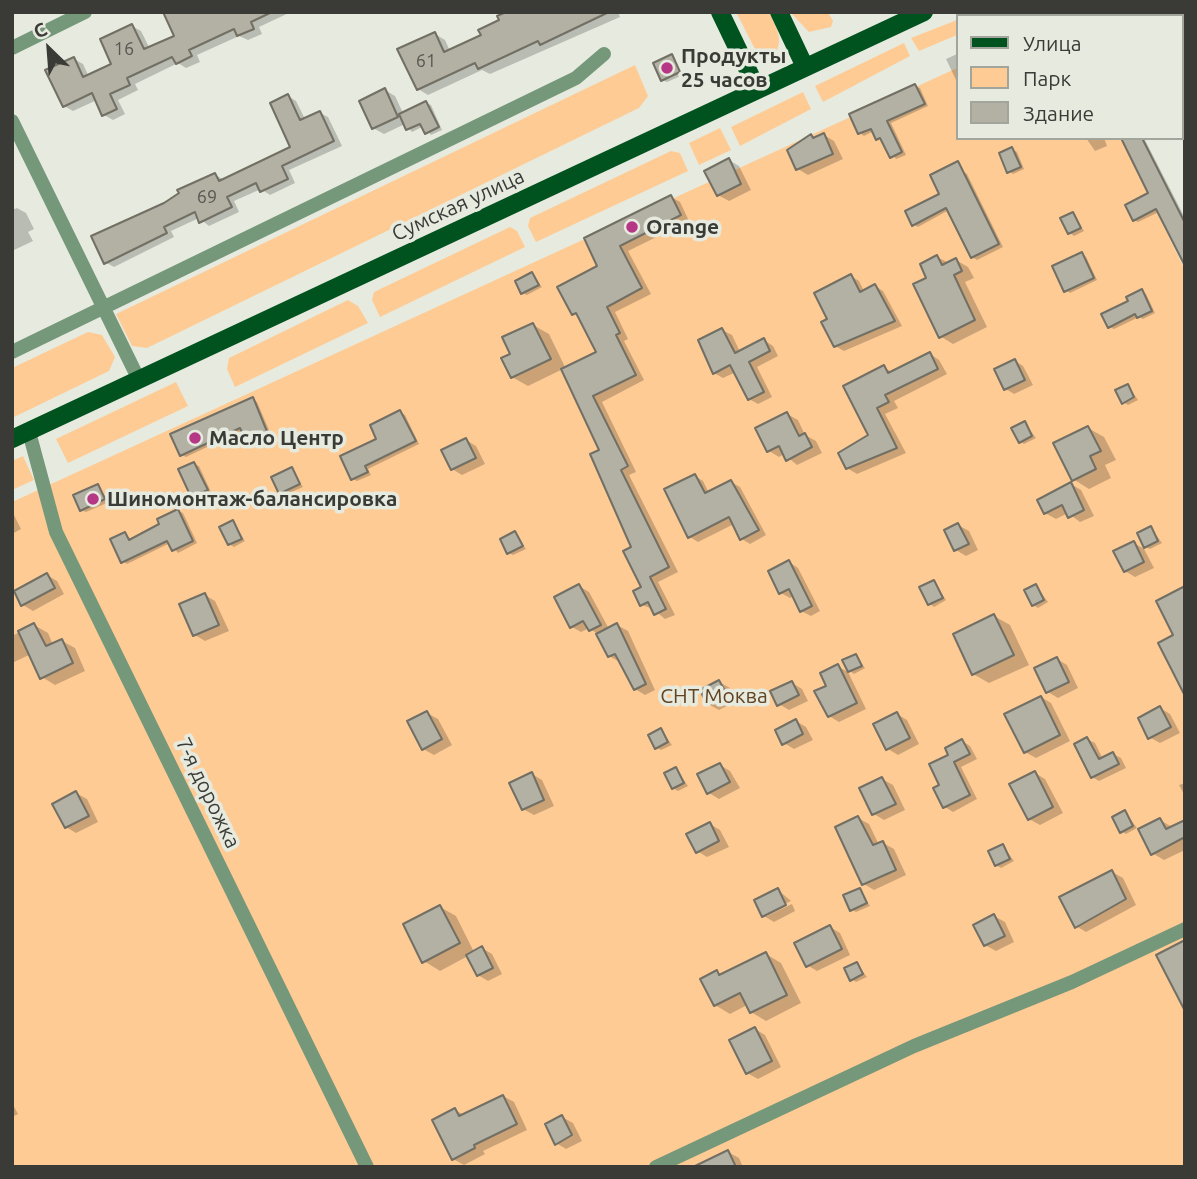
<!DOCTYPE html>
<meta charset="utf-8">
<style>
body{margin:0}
#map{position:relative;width:1197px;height:1179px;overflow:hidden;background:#e7ebdf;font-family:Ubuntu,sans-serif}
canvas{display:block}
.frame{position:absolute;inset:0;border:14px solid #3a3b37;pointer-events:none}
.legend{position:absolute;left:956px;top:14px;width:228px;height:126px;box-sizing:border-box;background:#e7ebdf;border:2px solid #a2a59c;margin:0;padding:9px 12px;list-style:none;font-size:21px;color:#3a3b37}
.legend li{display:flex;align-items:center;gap:14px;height:35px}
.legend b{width:35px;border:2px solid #a2a59c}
.north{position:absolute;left:14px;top:14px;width:70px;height:70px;-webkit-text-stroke:5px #e7ebdf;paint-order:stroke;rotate:335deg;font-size:19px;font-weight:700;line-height:28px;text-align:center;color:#3a3b37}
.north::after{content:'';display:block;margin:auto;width:24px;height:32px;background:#3a3b37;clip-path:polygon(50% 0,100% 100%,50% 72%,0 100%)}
</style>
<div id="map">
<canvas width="1197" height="1179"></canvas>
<div class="frame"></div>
<ul class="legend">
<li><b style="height:9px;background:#00521f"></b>Улица</li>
<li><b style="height:19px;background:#fecb94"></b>Парк</li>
<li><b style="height:19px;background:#b3b0a4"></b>Здание</li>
</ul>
<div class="north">С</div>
</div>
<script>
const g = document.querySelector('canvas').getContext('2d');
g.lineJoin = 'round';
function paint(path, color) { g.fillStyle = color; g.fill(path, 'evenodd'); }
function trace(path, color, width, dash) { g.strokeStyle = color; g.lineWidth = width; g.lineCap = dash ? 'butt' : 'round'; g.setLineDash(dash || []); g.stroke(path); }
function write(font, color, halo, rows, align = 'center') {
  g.font = font + ' Ubuntu,sans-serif'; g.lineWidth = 7; g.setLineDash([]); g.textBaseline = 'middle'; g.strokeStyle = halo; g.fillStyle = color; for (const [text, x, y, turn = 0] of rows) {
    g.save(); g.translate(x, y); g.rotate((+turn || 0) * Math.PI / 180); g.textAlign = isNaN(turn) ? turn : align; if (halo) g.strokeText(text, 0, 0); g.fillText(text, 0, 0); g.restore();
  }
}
paint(new Path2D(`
 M736,12h33c8,17 17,31 2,47h-7l-6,-4z
 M790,12h38l5,9 -2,6 -22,5z
 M957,20v15l-38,16 -8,-13z
 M904,43l6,13 -87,46 -8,-16z
 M635,65l13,31 -9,12 -492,240 -15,-2 -16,-32z
 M957,68v70h164l64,132v897h-1173v-665z
 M803,92l8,17 -71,37 -9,-19z
 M720,128l11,22 -32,15 -10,-22z
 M671,151l9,2 8,18 -152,71 -8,-16 2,-8z
 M510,227l7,4 8,16 -145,70 -8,-17 2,-8z
 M348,300l10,6 10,17 -133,64 -8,-18 2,-11z
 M88,332l14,3 13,22 -6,14 -97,47v-50z
 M176,382l12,24 -120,57 -12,-24z
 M23,456l11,24 -22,10v-29z`), '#fecb94');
paint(new Path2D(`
 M230,12h61l-32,15 3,7 -14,6 -9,-4 -42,19 3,7 -14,6 -8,-5 -43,21 3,6 -20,10 7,14 -12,6 -9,-5 -7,-15 -24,11 -9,-5 10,-47 9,5 6,13 25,-12 18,-39 9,5 9,18z
 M529,12h89l2,5 -130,57 -8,-4 -54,25 -10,-6 17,-55 10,6 5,11z
 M1104,12l7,4h-15z
 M1185,36v62l-4,-7v-54z
 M957,54v28l-11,-23z
 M671,56l12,19 -16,7 -5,-2z
 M915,86l5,2 8,18 -37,17 15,32 -10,4 -22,-28 -10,5 -4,-3z
 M385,90l10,6 8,17 23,-10 5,2 11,25 -11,5 -7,-9 -12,6 -7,-8 -21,10 -11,-6z
 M288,96l8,5 9,18 15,-6 8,4 14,29 -53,24 6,13 -25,12 -9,-6 -27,12 5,11 -30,14 -10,-8 -28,13 3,6 -60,30 -9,-5 59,-58 51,-29 10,5 67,-33z
 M824,135l10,6 9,18 -35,16 -10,-6 13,-33 5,3z
 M1086,138h18l3,8 -12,5z
 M1122,138h22l41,80v44l-26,-50 -21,10 -4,-2 17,-26z
 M1012,149l5,3 7,17 -11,5 -4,-3z
 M729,160l10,6 12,24 -22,11 -11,-6z
 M962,171l5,3 36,73 -26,13 -5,-3 -23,-47 -31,17 -5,-3z
 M671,197l9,5 9,19 -61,30 23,43 -36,18 13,27 -4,2 20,39 -42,22 34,70 -7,3 49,97 -20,10 17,33 -10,4 -12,-10 -11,-4 1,-17 -9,-40 -33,-98 -38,-81 -35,17 -16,-9 1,-22 20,-30 16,9 17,35 32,-16 -18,-36 -7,-4 27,-47 -14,-27z
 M17,208l9,5 8,16 -6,3 5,9 -21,10v-41z
 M1073,214l11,17 -10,5 -4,-3z
 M1082,254l4,3 11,23 -27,13 -4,-3z
 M937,257l12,6 7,-3 12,7 6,11 -9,4 22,45 -34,17 -13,-8 -11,-58z
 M532,274l10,13 -15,8 -5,-2z
 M851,276l8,5 5,10 11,-5 8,5 19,35 -58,25 -9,-5 -6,-26z
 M1142,291l4,3 9,19 -12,6 -4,-2 -25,12 -5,-2z
 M722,330l10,5 8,17 24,-12 9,6 5,10 -21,11 15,30 -14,7 -9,-5 -13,-27 -13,6 -9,-5z
 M930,354l9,6 8,14 -53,27 4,7 -13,6 21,39 -49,21 -10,-6 23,-32 14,-69 9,6z
 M1015,361l8,5 10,19 -19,9 -8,-5z
 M1128,386l10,14 -10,5 -5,-3z
 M253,399l4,3 15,35 -18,9 -11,-16 -57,27 -4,-2z
 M400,412l5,3 14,29 -51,25 3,6 -14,6 -4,-2z
 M787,414l11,6 7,15 11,6 6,12 -25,12 -13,-11 -5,3 -10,-6z
 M1025,423l11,15 -12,6 -4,-3z
 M1088,428l16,9 12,23 -11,5 6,13 -22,11 -16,-10z
 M466,440l10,6 9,18 -23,11 -10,-6z
 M194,464l5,2 12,26 -14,7 -5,-3z
 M291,469l12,18 -18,8 -5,-2z
 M695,476l8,5 6,12 22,-11 9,5 26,48 -16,9 -8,-5 -8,-15 -36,18 -8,-5z
 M1071,484l10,6 13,26 -14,6 -12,-9 -12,6 -11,-6z
 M98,486l11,16 -23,10 -5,-2z
 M12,511l9,18 -9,5z
 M178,511l5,2 14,30 -19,10 -8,-10 -43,21 -4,-3 2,-27 7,6 29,-15z
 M233,522l12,19 -11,6 -5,-3z
 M958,525l11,6 9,19 -12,6 -10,-6z
 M1151,528l11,15 -12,6 -4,-2z
 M515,533l11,16 -13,6 -4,-2z
 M1134,543l10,6 10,19 -19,9 -10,-6z
 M789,562l9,6 22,43 -9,5 -10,-5 -7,-15 -4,2 -9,-5z
 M47,575l10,6 7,13 -31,17 -10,-6z
 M934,582l12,18 -12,7 -4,-3z
 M579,586l10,6 20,37 8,-4 11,6 27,59 -10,5 -10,-6 -15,-27 -11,-6 -10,-21 -10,-7 -8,4 -9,-5z
 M1036,586l12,16 -10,6 -5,-3z
 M205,595l10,6 14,30 -24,10 -10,-6z
 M994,616l16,9 19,40 -40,18 -16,-9z
 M34,625l14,8 5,12 9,-4 13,7 10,23 -30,14 -13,-8 -11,-23 -19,9v-27z
 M856,656l9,12 -11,6 -4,-3z
 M1057,659l10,6 11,23 -20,10 -10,-6z
 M837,666l11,6 18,37 -27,13 -10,-6 -1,-30z
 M719,682l11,6 6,13 -17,9 -11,-6z
 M792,683l10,6 6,12 -19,9 -10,-6z
 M1041,697l10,6 19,38 -34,17 -11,-6z
 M1160,708l10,6 10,19 -20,10 -11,-6z
 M427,713l11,6 14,26 -18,10 -11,-6z
 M897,714l10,6 12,24 -21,11 -10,-6z
 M796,721l10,6 7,13 -19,9 -10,-6z
 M661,730l11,15 -11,5 -5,-3z
 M1087,739l8,4 8,16 10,-5 8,4 5,10 -27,13 -7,-4z
 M962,741l8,5 7,13 -16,8 16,32 -24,13 -8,-5 -3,-21 8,-30z
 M720,765l10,6 10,17 -21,11 -10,-6z
 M676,769l12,17 -10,5 -5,-3z
 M1035,773l10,6 18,34 -23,12 -11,-6z
 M532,774l10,6 12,26 -20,9 -11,-6z
 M882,779l11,6 12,25 -21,10 -10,-6z
 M1185,783v13l-6,-11z
 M76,793l11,6 11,23 -22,11 -10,-6z
 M1125,812l12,16 -11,6 -5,-3z
 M858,818l11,6 10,21 4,-2 11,6 12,26 -32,15 -10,-6z
 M1160,820l12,7 13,-5v28l-21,10 -12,-7z
 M710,824l10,6 9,17 -22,10 -10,-6z
 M1003,846l11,15 -13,7 -5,-3z
 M1112,872l11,6 13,27 -50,27 -10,-6z
 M778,890l13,11 -24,11v4l25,-12 3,7 -21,11 -10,-6z
 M860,890l10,16 -14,6 -5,-3z
 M440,907l16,9 18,36 8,-4 10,6 10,20 -14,7 -10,-6 -10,-19 -28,15 -16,-10z
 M994,916l11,6 9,20 -18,9 -11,-6z
 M830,927l10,6 10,22 -33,16 -10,-6z
 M766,954l15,9 20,40 -35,18 -15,-9 -4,-7 -17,9 -15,-9 2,-33 6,4z
 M857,964l10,13 -11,5 -4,-3z
 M755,1029l10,6 16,32 -23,12 -11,-6z
 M503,1096l11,6 13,28 -44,21 2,3 -21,11 -11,-6 2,-49 9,5z
 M12,1103l6,11 -6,3z
 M562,1117l11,6 9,18 -16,8 -10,-6z
 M728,1152l11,6 4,9h-40z`), '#0003');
const building = new Path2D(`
 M163,12h109l-21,10 3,7 -17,7 -3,-7 -45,21 3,6 -16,8 -4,-7 -45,21 3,7 -20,9 7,15 -15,7 -10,-23 -29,14 -18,-37 29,-13 9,20 28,-13 -11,-25 32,-15 12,25 30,-13z
 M506,12h103l-69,33 -2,-4 -60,28 -3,-6 -58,27 -20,-41 38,-17 9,20 37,-17 -3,-5 21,-10 -2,-4z
 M672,54l8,18 -19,9 -8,-18z
 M915,84l10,20 -38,17 15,31 -12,6 -10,-20 -4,2 -5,-11 -13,5 -9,-20z
 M385,88l13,29 -26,12 -13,-28z
 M288,94l12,26 20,-9 14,30 -52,25 6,13 -28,13 -4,-9 -29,14 5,10 -33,16 -4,-11 -31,15 3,6 -63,31 -13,-28 73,-33 15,-10 -2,-3 38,-17 4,8 71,-34 -20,-44z
 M426,101l13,26 -14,7 -5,-10 -14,6 -7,-16z
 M824,133l9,21 -37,16 -9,-20 24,-16 2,4z
 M1121,138h21l43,85v43l-29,-57 -23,12 -8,-16 23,-12z
 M1012,147l9,20 -14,6 -8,-20z
 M729,158l12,26 -24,12 -13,-25z
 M958,161l41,83 -28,14 -25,-50 -34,18 -7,-15 34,-17 -9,-19z
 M671,195l10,20 -61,31 22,42 -35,19 13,26 -4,2 20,40 -43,21 35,70 -7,4 48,97 -19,10 16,32 -12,6 -6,-13 -8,4 -7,-15 8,-4 -18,-36 8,-4 -41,-93 9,-4 -38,-81 35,-17 -20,-39 -4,2 -15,-28 40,-21 -13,-28z
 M1073,212l8,16 -13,6 -8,-16z
 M1082,252l12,26 -30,14 -12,-26z
 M937,255l5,10 14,-7 6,13 -8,4 21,45 -36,18 -26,-54 13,-6 -6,-14z
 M532,272l7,13 -18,9 -6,-13z
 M851,274l9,18 15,-8 20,37 -61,26 -13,-25 6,-3 -13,-26z
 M1142,289l10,22 -15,7 -2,-4 -27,14 -7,-14 27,-13 -2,-4z
 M533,323l18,36 -40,19 -10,-20 9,-4 -8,-17z
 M722,328l13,25 29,-15 6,13 -21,11 15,30 -16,8 -18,-35 -17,9 -15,-34z
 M930,352l8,17 -53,26 4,7 -12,6 20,40 -51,21 -8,-16 30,-18 -25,-49 41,-21 4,8z
 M1015,359l10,21 -21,10 -10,-21z
 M1128,384l6,13 -12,7 -7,-14z
 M253,397l15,37 -20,11 -8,-17 -60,28 -10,-22z
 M400,410l16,31 -51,25 3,6 -17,8 -11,-24 36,-17 -6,-14z
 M787,412l12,24 6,-3 7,14 -26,14 -7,-15 -12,6 -12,-24z
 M1025,421l7,15 -13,7 -8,-15z
 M1088,426l13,25 -11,5 6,13 -24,12 -19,-38z
 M466,438l10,20 -25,12 -10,-20z
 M194,462l14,28 -17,7 -13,-28z
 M292,467l8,17 -21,10 -8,-17z
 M695,474l10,19 26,-13 28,50 -19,10 -11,-23 -41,21 -24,-49z
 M1071,482l13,28 -16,8 -6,-13 -18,9 -7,-14z
 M98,484l7,15 -25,12 -7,-16z
 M178,509l15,32 -21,10 -5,-10 -46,22 -11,-24 15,-7 4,8 30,-16 -2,-5z
 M233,520l9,19 -14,6 -9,-18z
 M958,523l11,21 -15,7 -10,-21z
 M1151,526l7,15 -14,7 -7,-15z
 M515,531l8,15 -16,8 -7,-15z
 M1134,541l10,21 -20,10 -11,-21z
 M789,560l23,46 -12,6 -11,-23 -10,5 -11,-23z
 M47,573l8,15 -34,18 -7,-15z
 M934,580l9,18 -15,7 -9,-18z
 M579,584l22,41 -12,6 -6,-10 -13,7 -16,-31z
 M1036,584l8,16 -12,6 -8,-16z
 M1185,586v110l-27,-53 15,-8 -17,-34z
 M205,593l14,32 -26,11 -14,-32z
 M994,614l20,41 -42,20 -19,-41z
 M34,623l12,23 16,-7 11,24 -33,16 -22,-48z
 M617,623l29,61 -12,6 -19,-36 -7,3 -12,-23z
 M856,654l6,12 -14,6 -6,-12z
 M1057,657l12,25 -23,11 -12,-25z
 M838,664l19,39 -29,14 -14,-26 12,-5 -6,-13z
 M719,680l8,15 -20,10 -7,-15z
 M792,681l7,14 -22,11 -7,-15z
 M1041,696l19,39 -36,18 -20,-39z
 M1160,706l11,21 -23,12 -10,-21z
 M427,711l15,28 -20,11 -15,-29z
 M897,712l13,26 -24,12 -13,-26z
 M796,719l7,15 -21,11 -7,-15z
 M661,728l7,14 -13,7 -7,-14z
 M1087,737l12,22 14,-7 6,12 -28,14 -17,-34z
 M962,739l8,15 -16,8 16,33 -27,13 -10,-20 6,-3 -10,-21 19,-9 -3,-7z
 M720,763l10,19 -23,12 -10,-20z
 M676,767l8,16 -12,6 -8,-16z
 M1035,771l18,36 -25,13 -19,-36z
 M532,772l12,28 -22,10 -13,-27z
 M882,777l14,27 -24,11 -13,-27z
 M76,791l13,25 -24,12 -13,-24z
 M1125,810l8,16 -13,7 -8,-16z
 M858,816l15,29 10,-4 13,29 -34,15 -27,-58z
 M1160,818l6,11 19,-9v17l-34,18 -13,-26z
 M710,822l9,19 -23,12 -10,-19z
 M1003,844l7,15 -15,7 -7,-15z
 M1112,870l14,29 -51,29 -16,-31z
 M778,888l8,17 -24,12 -8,-17z
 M860,888l7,15 -17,8 -7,-16z
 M440,905l20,38 -38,20 -19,-39z
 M994,914l11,22 -21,10 -11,-21z
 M830,925l12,24 -36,18 -12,-24z
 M1185,940v71l-29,-56z
 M482,946l11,22 -16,8 -11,-21z
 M766,952l21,43 -37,18 -10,-20 -26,13 -14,-27 17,-9 2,5z
 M857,962l6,12 -13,7 -6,-13z
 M755,1027l17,34 -26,13 -17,-34z
 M503,1095l14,29 -43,21 1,3 -23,12 -20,-40 23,-12 4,8z
 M562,1115l10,20 -17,10 -10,-21z
 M728,1150l8,17h-43z`);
paint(building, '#b3b0a4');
trace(building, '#726f64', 2);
trace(new Path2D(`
 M12,48l73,-36
 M12,121l127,259
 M12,352l564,-274 28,-24
 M29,432l27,100 311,635
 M656,1167l258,-121 158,-64 113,-53`), '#75977a', 14);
trace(new Path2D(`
 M720,12l37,77
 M779,12l26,55
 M12,439l912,-427`), '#00521f', 18);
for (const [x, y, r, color] of [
 [667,68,7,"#b53786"],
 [632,227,7,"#b53786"],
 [195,438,7,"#b53786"],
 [93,499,7,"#b53786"]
]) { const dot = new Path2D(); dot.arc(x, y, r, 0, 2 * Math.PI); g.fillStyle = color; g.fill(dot); trace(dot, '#e7ebdf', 2.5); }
write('18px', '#585852', null, [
 ["16",124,49],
 ["61",426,61],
 ["69",207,197]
]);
write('bold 21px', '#3a3b37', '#e7ebdf', [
 ["Продукты",681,56],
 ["25 часов",681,80],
 ["Orange",646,227],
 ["Масло Центр",209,438],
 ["Шиномонтаж-балансировка",107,499]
], 'left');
write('21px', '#3a3b37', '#e7ebdf', [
 ["Сумская улица",458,205,-25],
 ["7-я дорожка",208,793,64]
]);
write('21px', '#624423', '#e7ebdf', [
 ["СНТ Моква",714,696]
]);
</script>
